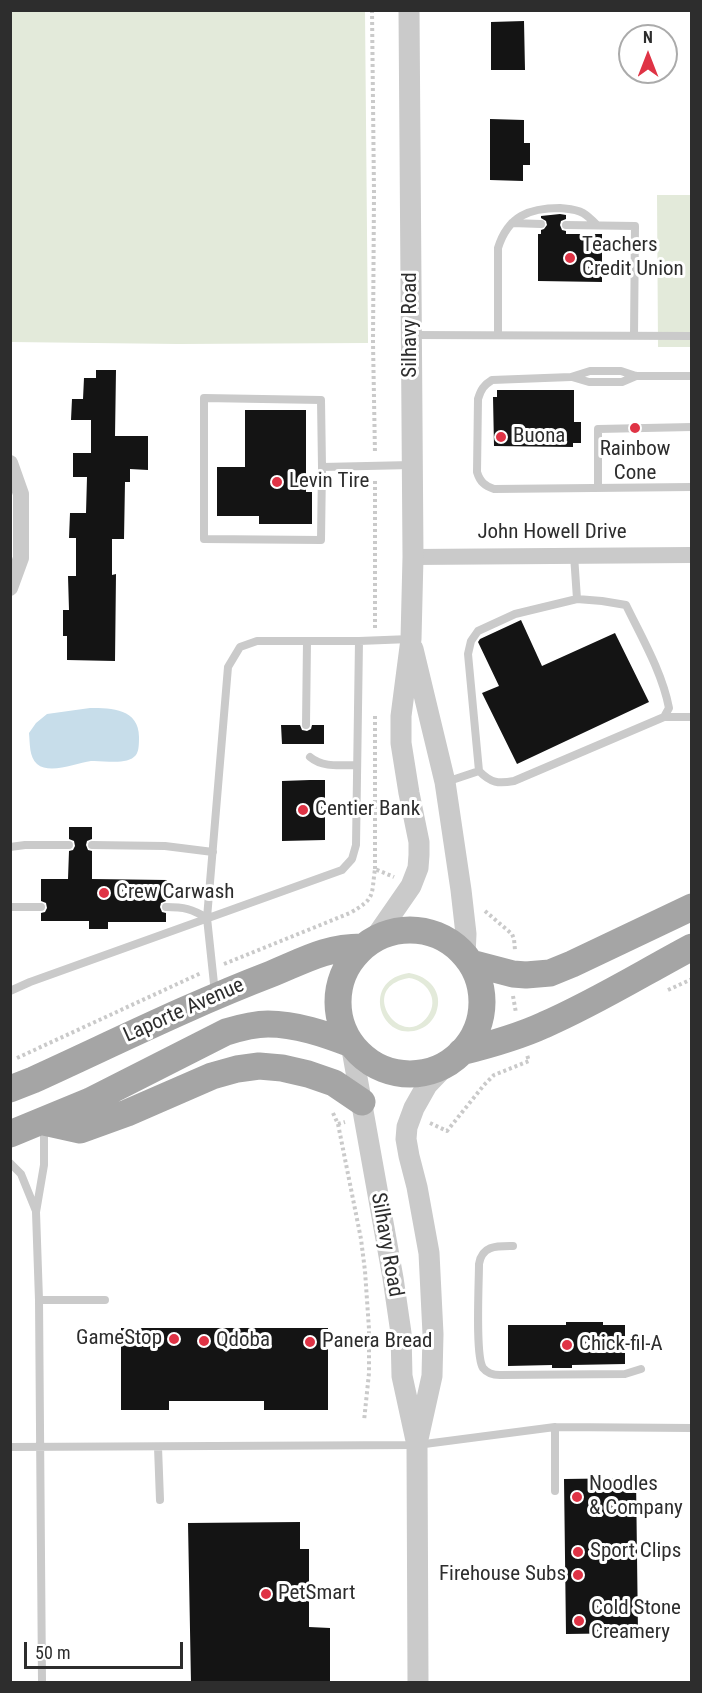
<!DOCTYPE html>
<style>
body{margin:0}
#map{position:relative;width:702px;height:1693px;overflow:hidden;background:#fff;font-family:"Roboto Condensed",sans-serif}
canvas{display:block}
.frame{position:absolute;inset:0;border:12px solid #2d2d2d;pointer-events:none}
.north{position:absolute;left:618px;top:24px;width:60px;height:60px;box-sizing:border-box;background:#fff;border:2px solid #ababab;border-radius:50%;rotate:0deg;font-size:16px;font-weight:700;line-height:24px;text-align:center;color:#2d2d2d}
.north::after{content:'';display:block;margin:auto;width:21px;height:27px;background:#df3345;clip-path:polygon(50% 0,100% 100%,50% 72%,0 100%)}
.scale{position:absolute;left:24px;top:1642px;width:159px;height:27px;box-sizing:border-box;border:3px solid #2d2d2d;border-top:0;padding-left:8px;font-size:18px;line-height:21px;white-space:nowrap;color:#2d2d2d;-webkit-text-stroke:4px #fff;paint-order:stroke}
</style>
<div id="map">
<canvas width="702" height="1693"></canvas>
<div class="frame"></div>
<div class="north">N</div>
<div class="scale">50 m</div>
</div>
<script>
const g = document.querySelector('canvas').getContext('2d');
g.lineJoin = 'round';
function paint(path, color) { g.fillStyle = color; g.fill(path, 'evenodd'); }
function trace(path, color, width, dash) { g.strokeStyle = color; g.lineWidth = width; g.lineCap = dash ? 'butt' : 'round'; g.setLineDash(dash || []); g.stroke(path); }
function write(font, color, halo, rows, align = 'center') {
  g.font = font + ' "Roboto Condensed",sans-serif'; g.lineWidth = 6; g.setLineDash([]); g.textBaseline = 'middle'; g.strokeStyle = halo; g.fillStyle = color; for (const [text, x, y, turn = 0] of rows) {
    g.save(); g.translate(x, y); g.rotate((+turn || 0) * Math.PI / 180); g.textAlign = isNaN(turn) ? turn : align; if (halo) g.strokeText(text, 0, 0); g.fillText(text, 0, 0); g.restore();
  }
}
paint(new Path2D(`
 M11,10l354,1 3,332 -190,1 -167,-2z
 M657,195h34v152h-33z
 M409,973c20,3 35,19 27,40 -3,7 -8,13 -16,16 -39,16 -61,-49 -11,-56zM409,978c17,2 31,21 19,38 -26,37 -73,-29 -19,-38z`), '#e3eada');
paint(new Path2D(`
 M90,708c22,0 49,1 49,29 0,6 0,14 -3,18 -9,11 -33,5 -45,6 -15,2 -41,14 -54,3 -8,-7 -7,-21 -8,-31l7,-10 11,-9z`), '#c7ddea');
paint(new Path2D(`
 M524,21l1,49h-34v-48z
 M490,119l34,1v23h6v22h-7v16l-33,-1z
 M560,214l6,1v4l-5,2 -1,4 2,5 4,1v3h36v48l-64,-1v-47h3v-4l3,-1 3,-4 -1,-4 -5,-3v-2z
 M96,370h20l-1,66h33v34l-18,-1v13h-5l-1,57h-12v36l4,-1 -1,87 -48,-1v-24h-4v-26h6l-1,-34h8v-38h-7l1,-25h16l1,-36h-14v-24h18v-33h-20l1,-21h11l1,-21h12z
 M497,390h77v32h7v21h-8v4l-79,-1 -1,-49h4z
 M245,410h61v82h6v32h-53v-8h-42v-49h28z
 M521,620l21,46 73,-33 34,69 -132,62 -35,-71 17,-7 -21,-44 2,-3z
 M281,725h19l2,5 5,1 4,-2 1,-4h12v19h-42z
 M310,780h15v60l-43,1v-60z
 M69,827h23v12l-5,2 -1,4 2,5 4,1v28l75,1 -1,21 -5,2 -1,4 2,5 4,1v9h-58v7h-19v-8h-48v-8l4,-1 2,-4 -1,-5 -5,-2v-22h27l1,-28 4,-1 2,-4 -1,-5 -5,-2z
 M566,1322h37v3h22v39l-53,1v3h-20v-3l-44,1v-41h58z
 M121,1328h207v82h-64v-9h-95v9h-48z
 M636,1478l2,155 -72,1 -2,-155z
 M300,1522v27h9v78l21,1v55h-139l-3,-160z`), '#141414');
trace(new Path2D(`
 M372,10l2,183 -1,149 2,112
 M375,628v-149
 M375,716v153
 M485,911l27,23 2,5 1,11
 M224,964l126,-51c26,-15 21,-17 25,-44l19,8
 M668,990l24,-11
 M513,996l3,17
 M17,1058l184,-85
 M333,1113l5,11 7,-2
 M430,1123l17,8 37,-46 10,-10 35,-14 -2,-6
 M338,1124l23,115 4,32 4,58v44l-5,48`), '#cacaca', 4, [3, 3]);
trace(new Path2D(`
 M512,223l29,1
 M566,225l69,1 -1,110
 M412,335l280,1
 M498,335v-87c10,-32 31,-40 62,-40 8,1 16,1 23,5 5,3 10,8 14,12
 M692,376h-56l-15,-5h-31l-19,6 -79,3c-8,5 -11,9 -14,19l-1,73c3,10 8,14 17,17l198,-2
 M572,377l17,5h33l14,-6
 M322,467l-1,73 -117,-1v-141l117,2 1,67 90,-2
 M598,488v-59l94,-2
 M574,555l3,44
 M577,599l25,2 24,4c16,33 36,67 43,103l-5,9 -150,64c-16,3 -23,2 -35,-10l-11,-117 3,-13 7,-10 37,-17z
 M664,717h28
 M306,725l1,-84
 M310,757c13,11 30,8 47,8
 M446,782l33,-11
 M92,845l73,1 48,6
 M10,847l15,-2h44
 M10,907h31
 M166,907c18,0 26,2 41,11
 M10,991l20,-9 312,-112 10,-11 4,-14 3,-204
 M215,993l-8,-75 21,-251 12,-20 17,-6h102l51,-2
 M10,1163l11,11 15,37
 M513,1246c-16,0 -31,-1 -34,18 0,19 -4,92 4,104 4,5 10,7 17,7l125,-1 16,-5
 M39,1300h66
 M10,1447l407,-2 138,-18
 M158,1447l2,53
 M555,1491v-64l137,1
 M42,1682l-3,-382 -3,-88 8,-47v-40`), '#cacaca', 8);
trace(new Path2D(`
 M10,463l11,31v64l-11,30
 M413,557l279,-2`), '#cacaca', 16);
trace(new Path2D(`
 M413,649l32,133 16,108 5,44 -1,21
 M375,938l36,-52 7,-18 1,-13v-13l-10,-49 -8,-50v-27l10,-77 2,-82 -4,-547
 M351,1044l42,234 8,55 1,43 15,69 1,237
 M418,1439l14,-63 1,-42 -4,-81 -12,-66 -8,-31 -3,-17 1,-12 7,-19 13,-23 23,-24`), '#cacaca', 21);
trace(new Path2D(`
 M338 1002a72 72 0 1 1 144 0a72 72 0 1 1-144 0Z
 M471,963l42,11 13,1 24,-2 22,-9 120,-57
 M461,1052c28,-7 57,-15 83,-27 51,-22 99,-52 148,-78
 M10,1089l23,-9c79,-36 157,-75 238,-106 32,-13 55,-27 91,-27
 M44,1122l36,8 47,-17 85,-37 25,-7 22,-3 23,2 26,6 26,9 28,19
 M10,1134l80,-33 136,-69c13,-4 27,-8 42,-8 28,0 57,10 83,20`), '#a5a5a5', 27);
for (const [x, y, r, color] of [
 [570,258,6,"#df3345"],
 [635,428,6,"#df3345"],
 [501,437,6,"#df3345"],
 [277,482,6,"#df3345"],
 [303,810,6,"#df3345"],
 [104,893,6,"#df3345"],
 [174,1339,6,"#df3345"],
 [204,1341,6,"#df3345"],
 [310,1342,6,"#df3345"],
 [567,1345,6,"#df3345"],
 [577,1497,6,"#df3345"],
 [578,1552,6,"#df3345"],
 [578,1575,6,"#df3345"],
 [266,1594,6,"#df3345"],
 [579,1621,6,"#df3345"]
]) { const dot = new Path2D(); dot.arc(x, y, r, 0, 2 * Math.PI); g.fillStyle = color; g.fill(dot); trace(dot, '#fff', 2); }
write('21px', '#2d2d2d', '#fff', [
 ["Teachers",582,246],
 ["Credit Union",582,270],
 ["Buona",513,437],
 ["Rainbow",635,450,"center"],
 ["Cone",635,474,"center"],
 ["Levin Tire",289,482],
 ["Centier Bank",315,810],
 ["Crew Carwash",116,893],
 ["GameStop",162,1339,"right"],
 ["Qdoba",216,1341],
 ["Panera Bread",322,1342],
 ["Chick-fil-A",579,1345],
 ["Noodles",589,1485],
 ["& Company",589,1509],
 ["Sport Clips",590,1552],
 ["Firehouse Subs",566,1575,"right"],
 ["PetSmart",278,1594],
 ["Cold Stone",591,1609],
 ["Creamery",591,1633]
], 'left');
write('21px', '#2d2d2d', '#fff', [
 ["Silhavy Road",411,325,-90],
 ["John Howell Drive",552,533],
 ["Laporte Avenue",184,1011,-24],
 ["Silhavy Road",386,1245,80]
]);
</script>
